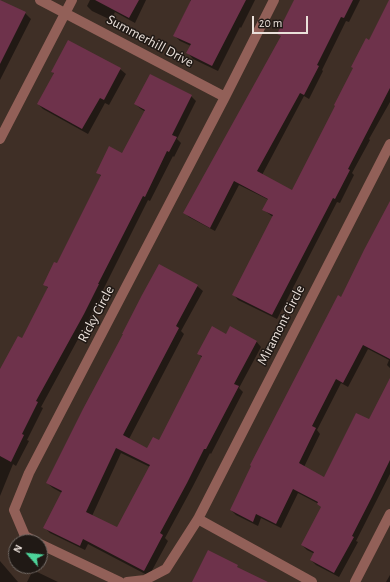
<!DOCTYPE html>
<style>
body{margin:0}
#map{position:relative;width:390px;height:582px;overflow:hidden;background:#3f2f26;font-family:"Alegreya Sans",sans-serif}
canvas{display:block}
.north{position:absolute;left:8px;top:534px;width:40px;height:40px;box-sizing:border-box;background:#201915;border:1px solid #716964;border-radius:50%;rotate:297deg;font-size:11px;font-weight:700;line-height:16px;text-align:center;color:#eae0da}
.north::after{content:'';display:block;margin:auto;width:14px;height:18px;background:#4dd39a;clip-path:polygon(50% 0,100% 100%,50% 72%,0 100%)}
.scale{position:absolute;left:252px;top:16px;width:56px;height:18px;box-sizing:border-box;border:2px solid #eae0da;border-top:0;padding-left:5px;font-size:12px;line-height:14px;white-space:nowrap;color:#eae0da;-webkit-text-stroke:3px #201915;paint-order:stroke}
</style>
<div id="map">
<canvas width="390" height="582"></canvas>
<div class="north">N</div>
<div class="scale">20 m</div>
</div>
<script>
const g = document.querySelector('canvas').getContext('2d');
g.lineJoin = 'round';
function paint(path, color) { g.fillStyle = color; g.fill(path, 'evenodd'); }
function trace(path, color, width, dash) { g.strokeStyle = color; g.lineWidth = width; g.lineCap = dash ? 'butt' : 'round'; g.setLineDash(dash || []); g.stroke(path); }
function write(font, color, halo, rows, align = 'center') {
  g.font = font + ' "Alegreya Sans",sans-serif'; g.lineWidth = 3; g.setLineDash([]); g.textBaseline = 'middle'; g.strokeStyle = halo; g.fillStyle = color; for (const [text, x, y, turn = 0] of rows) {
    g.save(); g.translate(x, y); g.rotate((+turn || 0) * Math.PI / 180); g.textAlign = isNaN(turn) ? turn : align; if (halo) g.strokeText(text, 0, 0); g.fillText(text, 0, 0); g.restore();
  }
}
paint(new Path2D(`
 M90,0h56l-11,23 -20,-11 -4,8 -19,-9 -5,-5z
 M190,0h65l-14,28 -1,-1 -22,44 -25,-12 -5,-6 3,-7 -11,-5 -6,-6 17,-34z
 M304,0h56l-11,22 -3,-1 -24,49 1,1 -14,28 -5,-3 -42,79 31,16 97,-191v102l-21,37 1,1 -18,33 2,2 -14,28 -3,-1 -60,117 -39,-19 -4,-5 39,-78 -9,-7 5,-10 -30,-15 -24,46 -26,-14 -4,-4z
 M0,8l25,5 6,6 -31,61z
 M120,69l6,5 -17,31 -4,-2 -17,31 -45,-25 -5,-5 16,-30 -2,-3z
 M191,96l5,5 -19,38 4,4 -7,14 -1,-1 -23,45 -2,-1 -45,90 1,1 -15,28 -48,88 2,1 -16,32 2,1 -13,25 -3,-2 -13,32v-125l22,-32 26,-51 -4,-4 13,-19 45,-88 -5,-5 26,-18 23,-42 -5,-3 -6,-5z
 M390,203v165l-3,-3 2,-5 -21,-11 -20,38 -7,-4 -24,47 3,4 -16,33 21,11 44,-58 21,-40v94l-34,67 2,1 -19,35 -23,-12 -5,-5 4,-6 -8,-4 -5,-5 20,-37 -3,-4 -21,-11 -17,35 -20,-10 -3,8 -22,-11 -5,-5 111,-211z
 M197,286l6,5 -22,40 3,3 -55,105 19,10 11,-7 43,-84 -3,-4 28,-19 29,6 5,6 -22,41 4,4 -32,62 -1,-1 -18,35 -27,50 3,3 -19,35 -61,-32 -3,6 -35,-17 -5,-5 17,-35 -9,-5 -6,-5zM121,453l29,14 -32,61 -26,-12z
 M0,561l18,21h-18z
 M33,570l25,12h-31z
 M390,575v7h-4z`), '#0007');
paint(new Path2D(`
 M0,0l26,12 -26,52z
 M95,0h44l-10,18z
 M191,0h55l-34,66 -26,-13 5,-9 -18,-8z
 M294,0h59l-9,18 -3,-1 -24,48 2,1 -15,29 -4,-2 -43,78 35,19 43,-84 -1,-1 19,-37 -2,-1 15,-29 3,2 20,-40h1v88l-42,81 2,1 -15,29 -2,-1 -61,117 -40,-20 41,-80 -11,-5 6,-11 -34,-18 -24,47 -27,-15 98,-177 -4,-2z
 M68,40l53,28 -17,32 -4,-2 -18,31 -45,-25 17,-31 -3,-1z
 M150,74l42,21 -20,40 5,2 -8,15 -2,-1 -22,46 -2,-1 -45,88h1l-15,30 -48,87 2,1 -16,32 2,1 -13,27 -11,-6v-87l18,-33 4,2 26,-51 -5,-2 11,-23 3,1 44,-88 -5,-2 13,-27 13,7 23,-43 -11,-6z
 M390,201v158l-27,-14 -20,38 -7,-4 -24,47 4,2 -17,35 25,14 32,-64 13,6 21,-41v82l-18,37 -20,39 2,1 -20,36 -24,-13 4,-8 -13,-7 20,-38 -4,-3 1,-2 -25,-13 -17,35 -20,-10 -3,8 -23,-12 21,-44 -1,-1 88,-170 3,2 23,-47z
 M159,264l39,21 -22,41 3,2 -56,107 24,13 6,-11 6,3 43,-84 -5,-2 15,-28 14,8 4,-8 27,15 -23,43 5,2 -33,63h-2l-17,34 -27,50 3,2 -19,36 -61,-32 -3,7 -37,-18 19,-37 -16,-8 37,-74 40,-75h-1l20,-39zM116,448l34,17 -33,62 -31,-15z
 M208,550l30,15 -1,2 31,15h-76z`), '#6e324b');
trace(new Path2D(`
 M40,0l185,97
 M0,139l72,-139
 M198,519l114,63
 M36,542l-11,-6 -11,-26 15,-37 196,-376 49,-97
 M40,544l80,38
 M127,582l18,-2 21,-11 32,-50 192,-375
 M355,582l35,-68`), '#926058', 10);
write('14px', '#eae0da', '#201915', [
 ["Summerhill Drive",150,41,28],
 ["Ricky Circle",96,314,-62],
 ["Miramont Circle",281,325,-63]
]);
</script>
